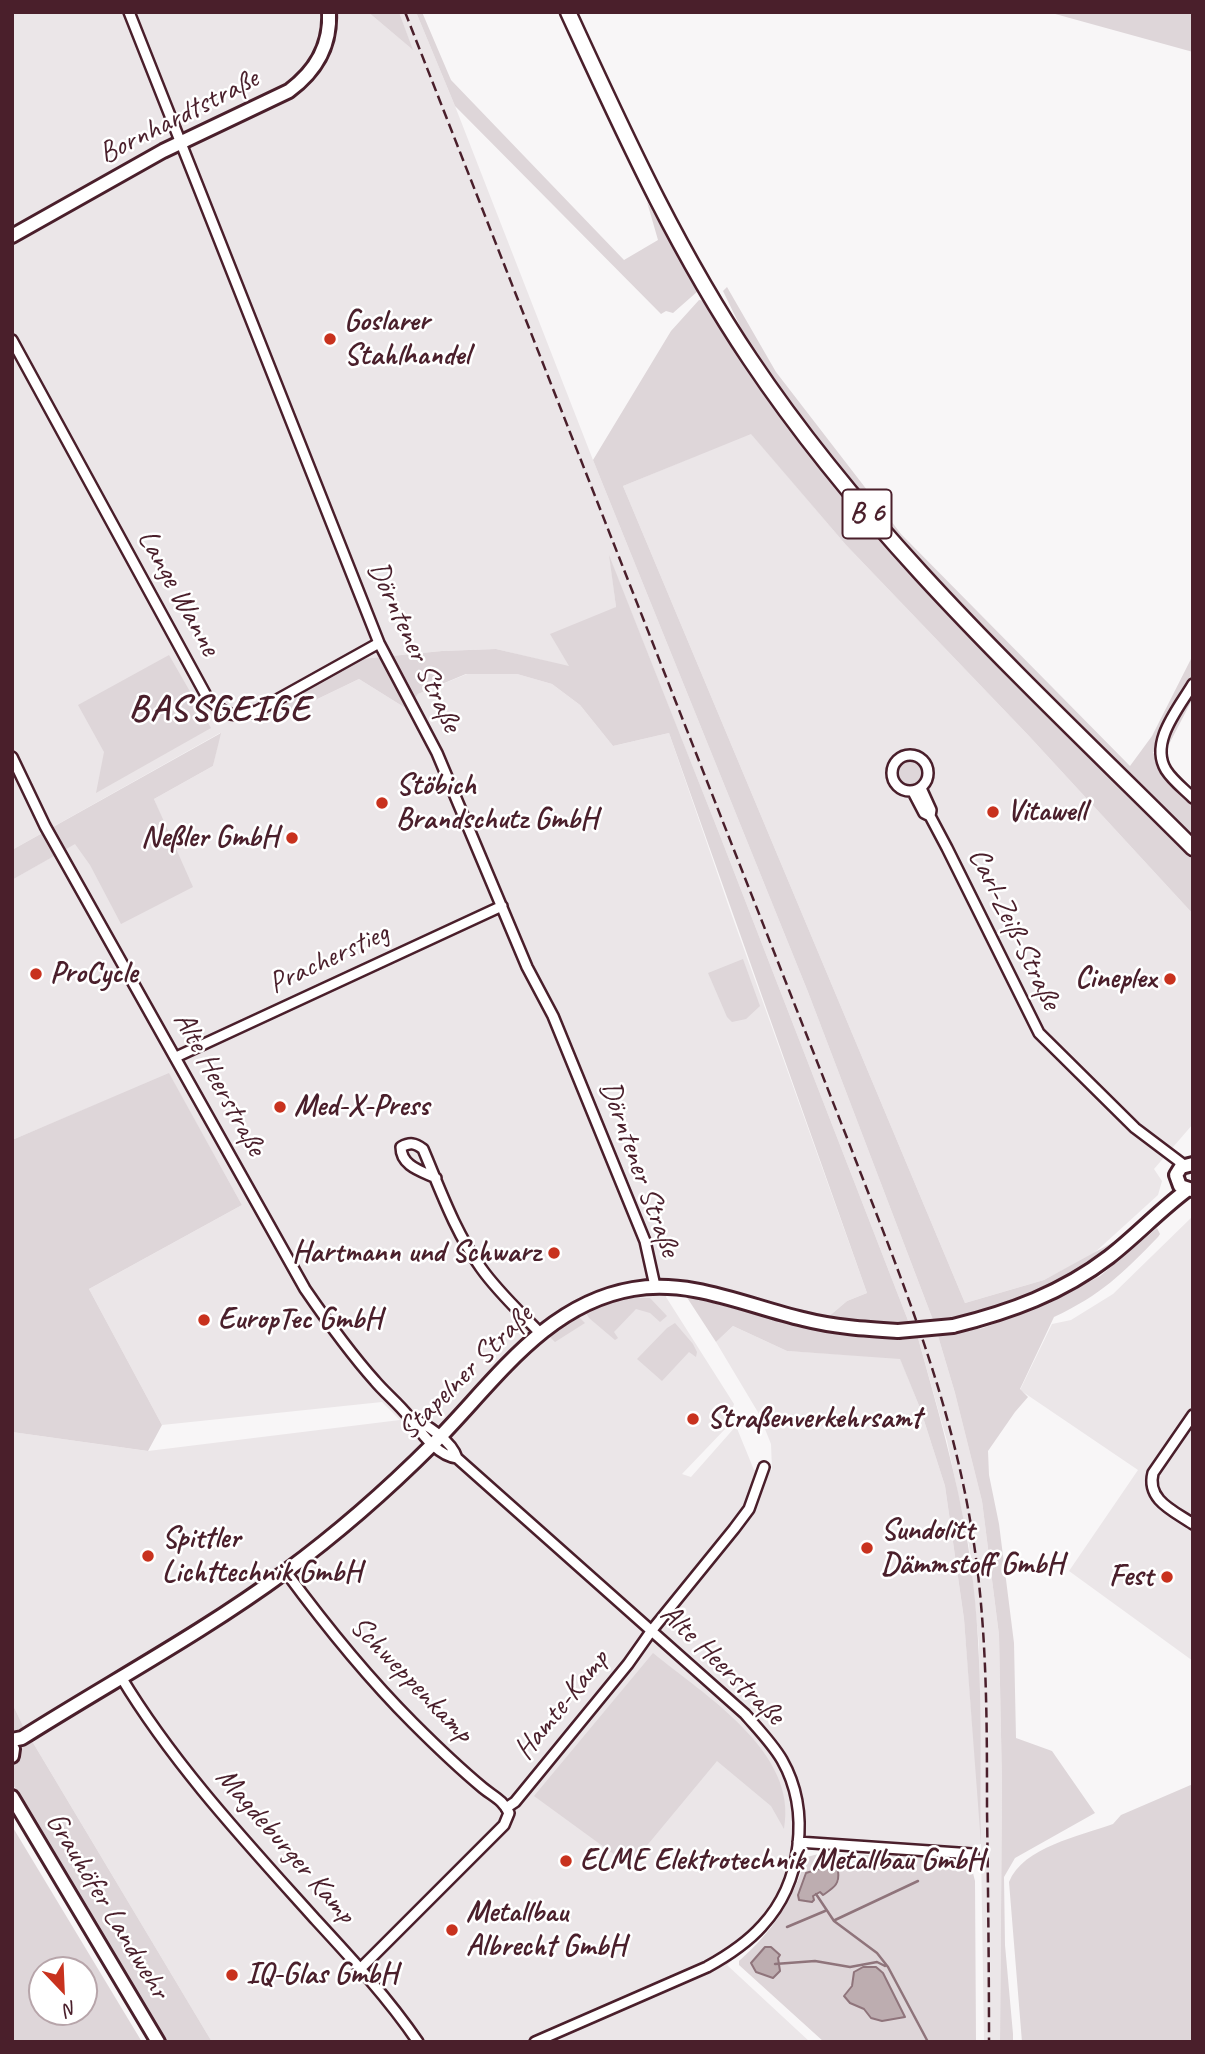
<!DOCTYPE html>
<meta charset="utf-8">
<style>
body{margin:0}
#map{position:relative;width:1205px;height:2054px;overflow:hidden;background:#f8f6f7;font-family:Caveat,sans-serif}
canvas{display:block}
.frame{position:absolute;inset:0;border:14px solid #4a1f2b;pointer-events:none}
.north{position:absolute;left:28px;top:1956px;width:70px;height:70px;box-sizing:border-box;background:#fff;border:2px solid #b7a5aa;border-radius:50%;rotate:157deg;font-size:19px;font-weight:700;line-height:28px;text-align:center;color:#4a1f2b}
.north::after{content:'';display:block;margin:auto;width:24px;height:32px;background:#c8321e;clip-path:polygon(50% 0,100% 100%,50% 72%,0 100%)}
</style>
<div id="map">
<canvas width="1205" height="2054"></canvas>
<div class="frame"></div>
<div class="north">N</div>
</div>
<script>
const g = document.querySelector('canvas').getContext('2d');
g.lineJoin = 'round';
function paint(path, color) { g.fillStyle = color; g.fill(path, 'evenodd'); }
function trace(path, color, width, dash) { g.strokeStyle = color; g.lineWidth = width; g.lineCap = dash ? 'butt' : 'round'; g.setLineDash(dash || []); g.stroke(path); }
function write(font, color, halo, rows, align = 'center') {
  g.font = font + ' Caveat,sans-serif'; g.lineWidth = 5; g.setLineDash([]); g.textBaseline = 'middle'; g.strokeStyle = halo; g.fillStyle = color; for (const [text, x, y, turn = 0] of rows) {
    g.save(); g.translate(x, y); g.rotate((+turn || 0) * Math.PI / 180); g.textAlign = isNaN(turn) ? turn : align; if (halo) g.strokeText(text, 0, 0); g.fillText(text, 0, 0); g.restore();
  }
}
paint(new Path2D(`
 M12,12h356l44,37 -13,-37h17l39,94 138,354 215,532 125,328 -24,3 -190,-490 -109,-274 6,48 -46,60 -74,-18 -54,2 -81,8 -88,49 7,9 79,-38 48,30 11,-15 49,-20h50l35,10 28,21 33,41 56,-13 61,177 137,383 -20,8 -20,17 -39,-9 -81,-23 -41,-5v16l68,107 -8,24 -44,46 9,3 45,-51 18,44h18l-1,-26 -12,-30 -43,-72 17,-16 54,25 113,7 20,50 25,78 19,133 17,212 -2,-186 -10,-99 -22,-105 -29,-103 20,-2 17,57 27,108 17,134 3,149 -2,258h-16l-3,-198 -21,5 -154,-10 -8,32 -16,38 -28,31 -27,25 83,77h-598l-189,-316 -11,-23v-271l136,19 252,-31 -18,-18 -220,23 -73,-136 153,-84 -73,-131 -157,66v-260l63,-37 89,-19 -10,-25 59,-33 7,-33 -208,117z
 M751,433l95,112 183,191 164,178v210l-39,45 8,12 -4,14 -66,60 -48,25 -79,23 -342,-817z
 M1193,1216v445l-124,-90 69,-101 -118,-80 32,-66 19,-4 42,-26z`), '#ebe6e8');
paint(new Path2D(`
 M368,12h31l14,38z
 M416,12h6l29,68 173,180 34,-20 -11,-38 51,89 -25,22 -7,-2 -5,3 -206,-208z
 M1048,12h145v40z
 M727,287l49,85 125,162 229,232 22,-30 41,-81v43l-25,48 -15,6 8,21 32,32v34l-147,-145 -166,-171 -37,-44 -88,-122 -32,-66z
 M699,300l8,1 95,141 70,87 50,55 271,274v56l-164,-178 -183,-191 -95,-111 -128,52 342,817 79,-23 75,-41c-55,44 -114,75 -186,81l-125,-328 -215,-532 78,-129z
 M609,555l110,278 190,490 -49,1 -33,-6 20,-17 20,-8 -198,-560 -56,13 -33,-41 -28,-21 -35,-10h-51l-48,20 -11,15 -48,-30 -79,38 -7,-9 88,-49 81,-8 54,-2 73,17 -19,-32 66,-27z
 M169,655l42,73 -115,65 8,-41 -26,-47z
 M221,733l-8,33 -59,33 39,88 -72,37 -31,-59 -15,-21 -63,36v-30z
 M897 774a13 13 0 1 1 26 0a13 13 0 1 1-26 0Z
 M743,959l17,47 -14,13 -14,3 -5,-5 -19,-44z
 M169,1073l73,132 -153,84 73,136 -14,26 -136,-19v-292z
 M1157,1228l3,6 -2,3c-36,37 -57,58 -104,80l-34,72 8,8 -13,15 -27,39 1,24 10,49 15,119 2,95 36,13 43,62 -80,45 -11,19 1,68 8,89v8h-13l2,-258 -3,-149 -17,-134 -27,-108 -17,-57 45,-8 63,-24 54,-28z
 M686,1296l112,29 108,14 12,-1c19,69 39,137 50,207 16,99 12,199 13,299l-17,-225 -19,-133 -25,-78 -20,-49 -113,-8 -54,-25 -17,16z
 M627,1298h23l17,18 -7,6 -10,-9 -14,-4 -22,23 4,6 -3,2 -26,-22 -4,-7z
 M578,1316l7,7 -30,19 -7,-7 14,-11z
 M675,1323l18,21 4,8 -1,5 -7,-5 -27,29 -25,-22 30,-31z
 M653,1653c51,42 146,99 131,176l-13,-23 -54,-45 -87,105 -96,-70z
 M12,1703l11,23 189,316h-46l-154,-259z
 M1193,1784v258h-171l-13,-160c14,-35 71,-46 104,-58l8,-9z
 M12,1826l130,216h-130zM42,1970h42v42h-42z
 M822,1853l139,6 7,3 4,7 3,12 1,161h-152l-85,-77v-4c36,-32 52,-59 68,-104zM831,1865l6,4 2,12 -27,16 2,3 -16,-5 11,-24z`), '#ded6d9');
const water = new Path2D(`
 M831,1865l7,6c2,14 -5,17 -15,24l-3,-3 -7,4 1,4 -2,2 -13,-2 -1,-5 8,-22z
 M765,1947h6l9,8 -2,3 2,13 -7,7 -17,-6 -5,-9z
 M863,1967h13l7,6 22,44 -23,4 -11,-3 -7,-9 -14,-6 -6,-7 8,-10 2,-14z`);
paint(water, '#bdadb0');
trace(water, '#8f747b', 2);
trace(new Path2D(`
 M816,1894l18,27 43,32 11,14 40,75
 M835,1920l83,-39
 M787,1927l38,-16
 M775,1964l40,-3 35,6 27,-5 8,4`), '#8f747b', 2.5);
const street = new Path2D(`
 M129,12l250,631 58,110 90,214 26,49 92,225 10,45
 M12,340l196,359c20,16 23,20 49,12l122,-68
 M1193,684c-14,24 -44,58 -27,86 7,11 18,19 27,28
 M892 773a18 18 0 1 1 36 0a18 18 0 1 1-36 0Z
 M12,757l33,69 260,463c22,32 44,63 70,92 10,12 24,23 34,36 12,15 28,39 48,41
 M921,788l10,22 -1,6
 M913,792l11,21 6,3 17,32 92,185 96,95 49,37
 M176,1057l326,-151
 M436,1178c-15,-7 -35,-12 -35,-31 9,-5 14,-4 22,2 17,40 32,83 58,119 17,24 38,43 59,65
 M1193,1415l-40,58c-7,27 21,38 40,51
 M410,1417c16,7 42,24 47,41l288,256c13,15 27,29 37,46 29,51 20,123 -20,166 -16,18 -35,30 -55,41l-172,75
 M286,1572c39,53 80,104 127,151 22,22 46,45 70,65 11,9 20,12 26,25l-5,12 -144,144
 M121,1677c53,88 125,165 194,242 36,39 73,79 103,123
 M506,1808l9,-6 113,-138 24,-34 82,-101 15,-20 15,-42
 M798,1842l175,12`);
const secondary = new Path2D(`
 M12,236l151,-85 126,-60c27,-20 42,-45 40,-79
 M1192,1190l-12,-4 -4,-11 5,-8 12,-3
 M953,1326c57,-14 109,-33 156,-69 27,-21 50,-46 78,-67
 M12,1740l10,-2c87,-55 180,-105 263,-166 53,-39 102,-82 148,-128 60,-60 111,-140 200,-155 59,-10 114,17 170,30 31,8 63,10 95,12
 M12,1756l1,-7
 M12,1797l146,245`);
const primary = new Path2D(`
 M568,12c55,119 108,237 182,347 123,184 287,333 443,489`);
trace(street, '#4a1f2b', 14);
trace(secondary, '#4a1f2b', 18);
trace(primary, '#4a1f2b', 19);
trace(street, '#fff', 9);
trace(secondary, '#fff', 12);
trace(primary, '#fff', 14);
trace(new Path2D(`
 M405,12l444,1131c47,122 97,242 120,371 18,97 18,197 18,295 1,78 2,155 2,233`), '#4a1f2b', 2.5, [10, 5]);
const secondaryBridge = new Path2D(`
 M898,1331l55,-5`);
trace(secondaryBridge, '#4a1f2b', 18, []);
trace(secondaryBridge, '#fff', 12);
for (const [x, y, r, color] of [
 [330,339,7,"#c8321e"],
 [382,803,7,"#c8321e"],
 [993,812,7,"#c8321e"],
 [292,838,7,"#c8321e"],
 [36,974,7,"#c8321e"],
 [1170,979,7,"#c8321e"],
 [280,1107,7,"#c8321e"],
 [554,1253,7,"#c8321e"],
 [204,1320,7,"#c8321e"],
 [693,1419,7,"#c8321e"],
 [867,1548,7,"#c8321e"],
 [148,1556,7,"#c8321e"],
 [1167,1577,7,"#c8321e"],
 [566,1861,7,"#c8321e"],
 [452,1930,7,"#c8321e"],
 [232,1975,7,"#c8321e"]
]) { const dot = new Path2D(); dot.arc(x, y, r, 0, 2 * Math.PI); g.fillStyle = color; g.fill(dot); trace(dot, '#fff', 2.5); }
for (const [x, y, w] of [
 [867,514,49]
]) { const box = new Path2D(); box.roundRect(x - w / 2, y - 24.5, w, 49, 5); g.fillStyle = '#fff'; g.fill(box); trace(box, '#4a1f2b', 2); }
write('bold 28px', '#4a1f2b', null, [
 ["B 6",867,514]
]);
write('30px', '#4a1f2b', '#fff', [
 ["Bornhardtstraße",179,117,-27],
 ["Lange Wanne",178,593,61],
 ["Dörntener Straße",414,647,65],
 ["Carl-Zeiß-Straße",1014,929,64],
 ["Pracherstieg",329,959,-25],
 ["Alte Heerstraße",219,1084,61],
 ["Dörntener Straße",639,1169,70],
 ["Stapelner Straße",466,1373,-45],
 ["Alte Heerstraße",722,1665,44],
 ["Schweppenkamp",411,1680,46],
 ["Hamte-Kamp",562,1705,-51],
 ["Magdeburger Kamp",285,1846,49],
 ["Grauhöfer Landwehr",107,1906,59]
]);
write('bold 30px', '#4a1f2b', '#fff', [
 ["Goslarer",344,322],
 ["Stahlhandel",344,356],
 ["Stöbich",396,786],
 ["Brandschutz GmbH",396,820],
 ["Vitawell",1007,812],
 ["Neßler GmbH",278,838,"right"],
 ["ProCycle",50,974],
 ["Cineplex",1156,979,"right"],
 ["Med-X-Press",294,1107],
 ["Hartmann und Schwarz",540,1253,"right"],
 ["EuropTec GmbH",218,1320],
 ["Straßenverkehrsamt",707,1419],
 ["Sundolitt",881,1531],
 ["Dämmstoff GmbH",881,1565],
 ["Spittler",162,1539],
 ["Lichttechnik GmbH",162,1573],
 ["Fest",1153,1577,"right"],
 ["ELME Elektrotechnik Metallbau GmbH",580,1861],
 ["Metallbau",466,1913],
 ["Albrecht GmbH",466,1947],
 ["IQ-Glas GmbH",246,1975]
], 'left');
g.letterSpacing = '2px';
write('bold 37px', '#4a1f2b', '#fff', [
 ["BASSGEIGE",220,710]
]);
g.letterSpacing = '0px';
</script>
